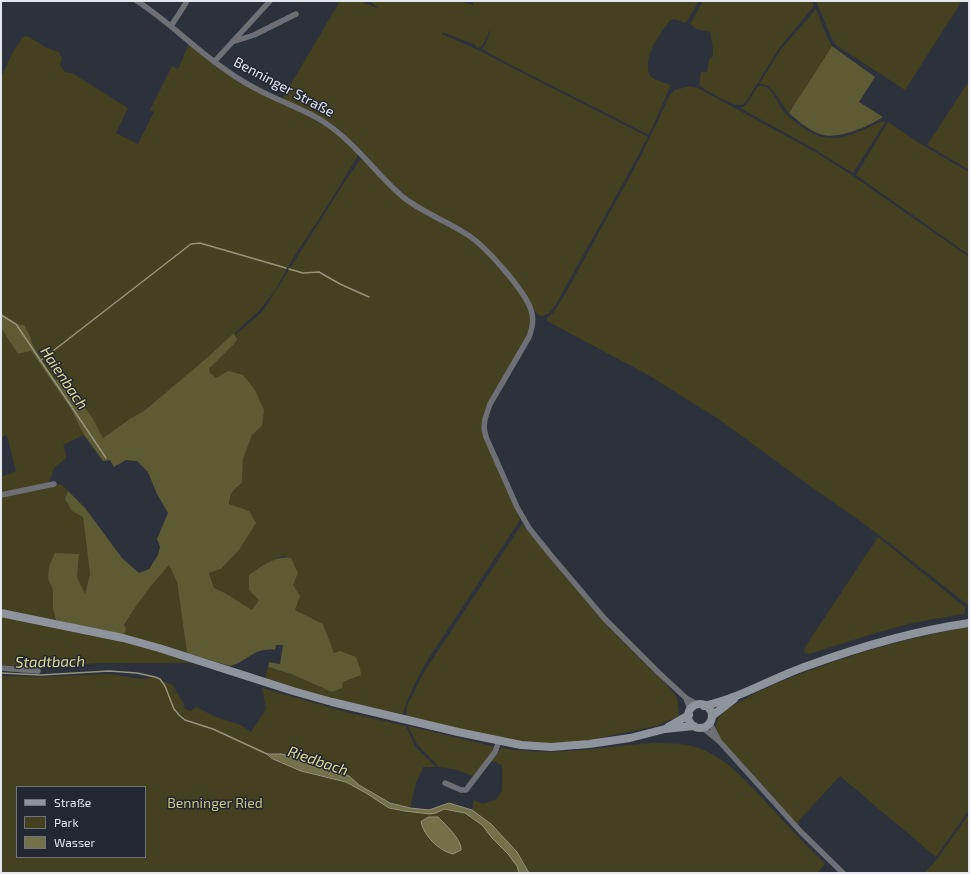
<!DOCTYPE html>
<meta charset="utf-8">
<style>
body{margin:0}
#map{position:relative;width:970px;height:874px;overflow:hidden;background:#2d313c;font-family:"Exo 2",sans-serif}
canvas{display:block}
.frame{position:absolute;inset:0;border:2px solid #e3e6ed;pointer-events:none}
.legend{position:absolute;left:16px;top:786px;width:130px;height:72px;box-sizing:border-box;background:#232731;border:1px solid #70737c;margin:0;padding:5px 7px;list-style:none;font-size:12px;color:#e3e6ed}
.legend li{display:flex;align-items:center;gap:8px;height:20px}
.legend b{width:20px;border:1px solid #70737c}
</style>
<div id="map">
<canvas width="970" height="874"></canvas>
<div class="frame"></div>
<ul class="legend">
<li><b style="height:5px;background:#8f939c"></b>Straße</li>
<li><b style="height:11px;background:#434120"></b>Park</li>
<li><b style="height:11px;background:#737149"></b>Wasser</li>
</ul>
</div>
<script>
const g = document.querySelector('canvas').getContext('2d');
g.lineJoin = 'round';
function paint(path, color) { g.fillStyle = color; g.fill(path, 'evenodd'); }
function trace(path, color, width, dash) { g.strokeStyle = color; g.lineWidth = width; g.lineCap = dash ? 'butt' : 'round'; g.setLineDash(dash || []); g.stroke(path); }
function write(font, color, halo, rows, align = 'center') {
  g.font = font + ' "Exo 2",sans-serif'; g.lineWidth = 3; g.setLineDash([]); g.textBaseline = 'middle'; g.strokeStyle = halo; g.fillStyle = color; for (const [text, x, y, turn = 0] of rows) {
    g.save(); g.translate(x, y); g.rotate((+turn || 0) * Math.PI / 180); g.textAlign = isNaN(turn) ? turn : align; if (halo) g.strokeText(text, 0, 0); g.fillText(text, 0, 0); g.restore();
  }
}
paint(new Path2D(`
 M340,1h20l19,8 -9,-8h73l1,1 16,-1 13,4v-4h226l-13,22 -12,-4 -5,2c-10,16 -27,35 -19,55l6,4 15,5 -22,50 -142,-72 -25,-14 3,-4 7,-18 -10,19 -4,2 -4,-4 -32,-12v2l38,17 70,36 98,50 -22,41 -65,117c-4,8 -10,21 -20,21 -7,-3 -7,-8 -11,-14 -9,-16 -22,-30 -33,-44 -7,-8 -15,-16 -24,-23 -21,-15 -46,-22 -66,-39 -27,-21 -46,-51 -75,-72l-50,-25z
 M703,1h110l1,5 -34,41 -33,53c-2,2 -4,5 -8,5 -7,1 -34,-15 -40,-20l2,-13h6l2,-13 4,-3v-7l-3,-17 -14,-3 -6,-5z
 M816,1h146l-57,89 -69,-45 -5,-8z
 M816,9l10,26 6,11 -43,67c-8,-8 -16,-31 -30,-29l22,-35z
 M24,36l5,1 18,11 12,4 3,6 -2,7 5,7 7,1 56,35 -12,25 22,11 16,-32 -4,-2 22,-44 6,3 11,-25c19,17 37,31 59,43 25,14 53,23 77,39 12,7 22,17 32,27l1,3 -37,60 -28,42 -17,31 -17,22 -50,45 -65,55 -13,7 -28,20 -21,-35 -18,-14 -5,-9 -5,-1 -20,-31 -4,-12 -29,-23v-236l12,-25z
 M969,81v89l-42,-25z
 M690,86l8,2 119,65 36,23 116,81v349l-99,-78 -67,-47 -83,-61 -70,-44 -103,-55v-3l6,-5 11,-17 77,-140 29,-61 5,-5z
 M759,86c13,-2 18,17 24,25 6,7 14,13 22,18 22,14 37,10 60,0 7,-3 13,-7 21,-8l-33,52 -44,-27 -69,-38c11,-3 11,-15 19,-22z
 M888,122l31,21 50,29v83l-113,-80z
 M360,160l4,1 40,40 15,10 48,25 23,20 29,36 9,15 3,14 -3,13 -39,67 -4,9 -3,13 38,97 -89,135c-12,19 -22,38 -28,59h-2l-91,-21 -44,-13 -1,-2 3,-11 23,7 41,18 11,-10 6,-2 -19,-35 -7,-21 -29,-14 -3,-52 -8,-2 -19,8 -5,36 -7,11 -27,-18 -11,-5 -5,-15 12,-4 18,-19 10,-39 -20,-6c1,-11 4,-16 13,-22l1,-24 9,-24 10,-9 -52,-53 -1,-6 3,-1 23,-23 2,-4 -1,-5 25,-21 5,-7 78,-123z
 M1,328l17,26 13,-3 40,58 13,26 -21,10c7,16 1,14 -9,23l-3,10 -3,5 -47,10v-16l15,-6 -9,-36 -6,2z
 M61,484l7,7 -3,8 18,18 7,57 -5,21 -8,-18 1,-23h-23l-7,25 5,11v19l3,11 -55,-11v-113z
 M522,524l74,89 55,54 26,30 2,19 -23,10 -51,11 -25,5 -34,2 -34,-3 -106,-25 1,-10 17,-34z
 M878,537l87,70v5l-2,2 -51,9 -33,9 -67,21 -6,1 -2,-2 1,-5z
 M169,565l8,17 10,71 -67,-18c11,-27 30,-49 49,-70z
 M1,615l115,25 31,8 47,15h-94l-64,5 -35,-3z
 M969,627v183l-33,47 -96,-81 -41,44 -1,5 -76,-83c-4,-8 -9,-17 -3,-25 6,-8 19,-14 28,-19 21,-12 44,-21 67,-29 50,-19 102,-33 155,-42z
 M109,674l32,5 11,-2 21,8c4,9 10,15 12,24l6,2 5,-4 20,10 25,8 10,7 15,-23 -4,-21 84,24 60,14 9,20 21,21h-13l-8,19 -5,22c-20,-5 -34,-12 -50,-23 -6,-4 -12,-9 -18,-12 -14,-7 -27,-9 -41,-13 -12,-4 -21,-7 -33,-6l42,20 36,8 50,28 21,2 26,-4 23,2 23,20 24,30 8,13h-520v-197l40,1zM17,787h128v70h-128z
 M408,726l84,20 2,1 -1,4 -19,25 -21,-7 -14,-2 -22,-23z
 M652,743c18,0 37,0 54,8 28,13 49,40 70,62 16,18 32,34 49,51l-8,9h-288c-10,-23 -37,-49 -57,-63l2,-10 8,4 14,-4 6,-10v-24l-6,-4 -7,-1 13,-13c51,9 98,-1 150,-5z
 M969,814v59h-45l10,-10z`), '#434120');
paint(new Path2D(`
 M832,46l43,31 -16,25 24,15c-14,9 -43,22 -60,18 -12,-3 -24,-13 -34,-22z
 M1,313l15,11 8,1 6,11 4,12 20,31 5,1 5,9 18,14 11,16 10,19 28,-20 13,-7 65,-55 25,-23 3,6 -2,4 -23,23 -3,2 1,5 6,5 12,-7 15,4 12,15 9,20 -2,16 -10,9 -9,24 -1,24c-9,6 -12,11 -13,21l20,7 7,12 -17,27 -18,19 -12,4 5,15 11,5 27,17 7,-10 -10,-10v-15c12,-9 27,-20 42,-17l7,15 -5,12 7,11 -5,14 28,14 11,29 6,-2 16,6 4,11 1,7 -18,7 -1,6 -10,4 -41,-18 -23,-7 1,-5 11,2 3,-19h-7l-1,5c-22,-3 -27,12 -45,16l-43,-13 -10,-71 -8,-17c-17,19 -32,38 -45,60l2,4 -1,4 -5,2 -64,-15 -3,-11v-19l-5,-11 1,-13 6,-13 24,1 -2,23 8,17 5,-20 -7,-57 -11,-6 -7,-12 3,-8 17,17 37,50 17,15 10,-4 9,-14 2,-8 -3,-8 11,-26 -11,-19 -9,-22 -11,-11 -11,-1 -12,7 -4,-7 -7,1 -19,-26 -13,-26 -40,-58 -13,3 -17,-26z`), '#5d5b33');
const water = new Path2D(`
 M267,754h14l8,2 12,4 27,7 21,9 10,9 31,18 20,5 19,2 20,-7 23,7 19,14 26,28 12,21h-10l-2,-7 -9,-12 -15,-15 -11,-14 -17,-12 -21,-4 -8,4 -6,1 -25,-3 -16,-3 -23,-15 -20,-11 -45,-11 -28,-12z
 M429,817h9c7,7 24,23 23,33l-8,4c-14,-3 -29,-18 -32,-32z`);
paint(water, '#737149');
trace(water, '#95947a', 1);
trace(new Path2D(`
 M289,269l14,4 16,-1 21,12 29,13
 M1,315l15,9 90,134
 M40,361l151,-117 9,-1 86,25
 M1,673l40,2 68,-4 28,2 18,4 5,2 5,7 9,23 5,6 6,5 28,9 54,25`), '#95947a', 1.5);
trace(new Path2D(`
 M137,1c31,20 56,46 86,67 16,12 34,22 52,30 17,8 34,14 49,24 32,21 51,51 79,75 20,16 44,24 65,38 17,11 61,59 64,79 2,8 0,15 -3,23l-39,67 -5,15 -1,9 2,9 31,70 12,21 20,25 55,65 55,55 27,25 12,7
 M171,26l15,-23
 M232,42l22,-7 42,-21
 M214,62l56,-61
 M1,495l53,-11
 M1,668l37,3
 M686,698l4,12
 M710,723l8,16
 M703,728l16,13 82,91 42,41
 M445,783l16,7h5l29,-38 4,-11`), '#6e7076', 5.5);
trace(new Path2D(`
 M1,613l122,25 36,10 134,43 39,11 126,30 63,13 30,2 38,-3 41,-6 35,-9 29,-3
 M688 716a12 12 0 1 1 24 0a12 12 0 1 1-24 0Z
 M704,706c37,-8 68,-28 103,-40 52,-19 107,-35 162,-43
 M712,716l22,-17
 M668,727l21,-12`), '#8f939c', 8);
write('14px', '#e3e6ed', '#232731', [
 ["Benninger Straße",284,87,28]
]);
write('14px', '#c9c582', '#232731', [
 ["Benninger Ried",215,803]
]);
write('italic 15px', '#e0dc98', '#232731', [
 ["Haienbach",64,378,56],
 ["Stadtbach",50,662,-1],
 ["Riedbach",318,761,19]
]);
</script>
